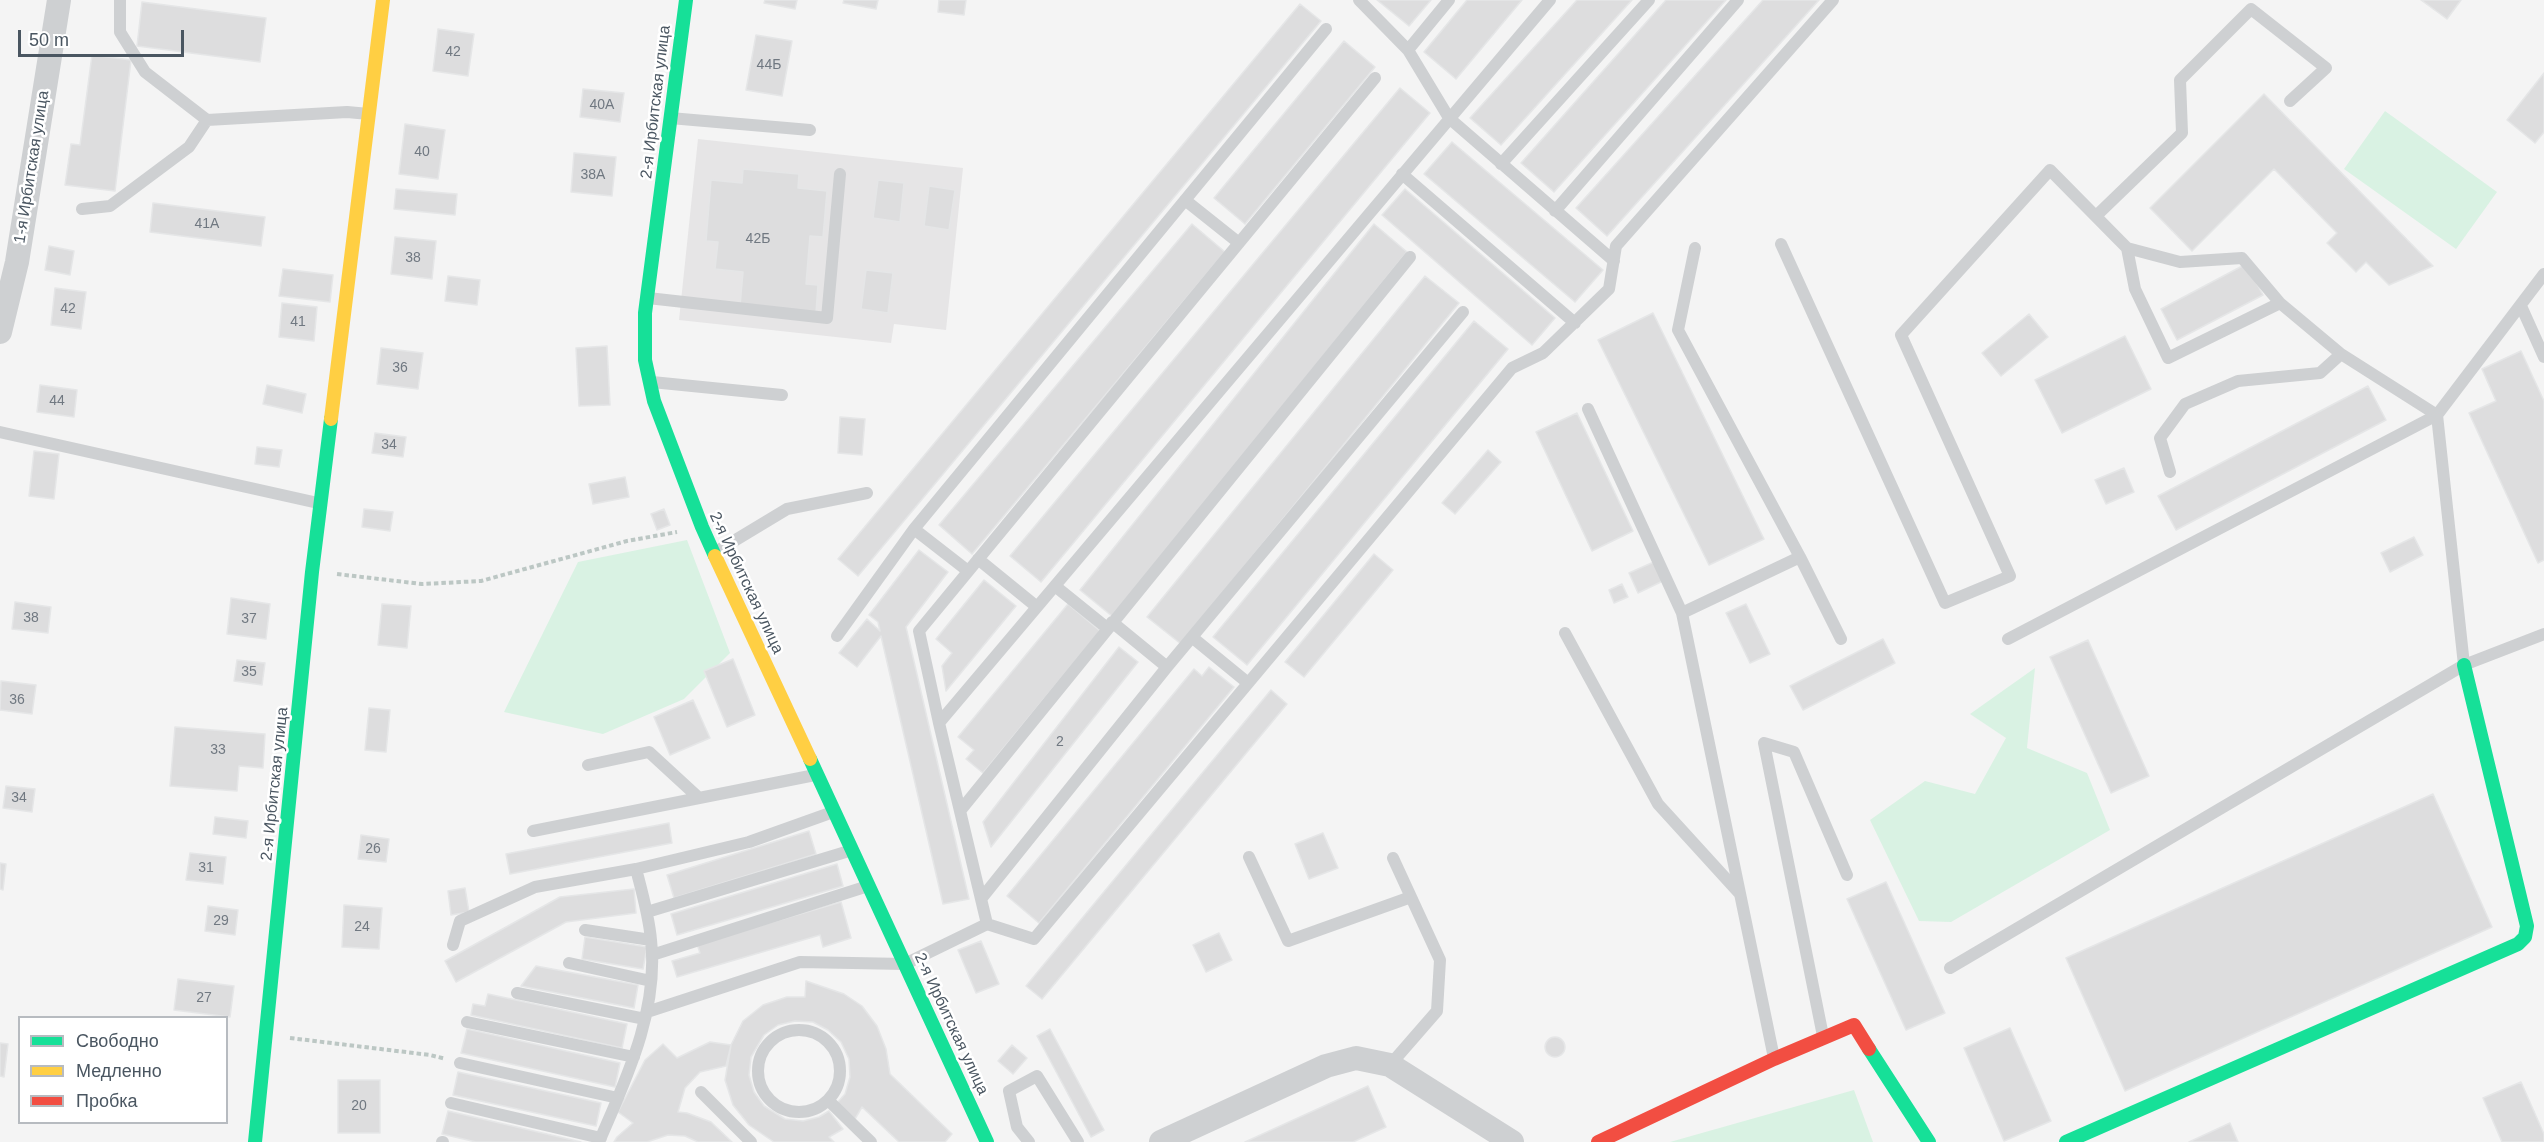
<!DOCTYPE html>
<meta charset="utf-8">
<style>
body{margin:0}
#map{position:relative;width:2544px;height:1142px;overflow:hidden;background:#f4f4f4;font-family:Arial,sans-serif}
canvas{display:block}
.legend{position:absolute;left:18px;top:1016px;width:210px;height:108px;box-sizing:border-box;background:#fff;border:2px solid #b7bbc0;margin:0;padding:8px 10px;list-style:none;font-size:18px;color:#4a5661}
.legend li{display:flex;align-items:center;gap:12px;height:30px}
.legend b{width:30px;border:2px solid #b7bbc0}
.scale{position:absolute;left:18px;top:30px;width:166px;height:27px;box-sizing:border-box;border:3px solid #4a5661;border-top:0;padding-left:8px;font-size:18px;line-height:21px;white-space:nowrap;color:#4a5661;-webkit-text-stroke:4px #fff;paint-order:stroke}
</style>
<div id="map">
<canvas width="2544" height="1142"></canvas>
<ul class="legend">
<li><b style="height:8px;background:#16e098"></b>Свободно</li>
<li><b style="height:8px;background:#ffcf43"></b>Медленно</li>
<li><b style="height:8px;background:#f24e42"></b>Пробка</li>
</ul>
<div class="scale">50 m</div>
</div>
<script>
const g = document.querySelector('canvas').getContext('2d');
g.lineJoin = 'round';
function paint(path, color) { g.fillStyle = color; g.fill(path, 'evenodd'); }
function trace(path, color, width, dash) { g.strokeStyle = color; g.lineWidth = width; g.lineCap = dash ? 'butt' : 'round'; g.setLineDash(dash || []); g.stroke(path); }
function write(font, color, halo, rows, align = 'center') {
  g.font = font + ' Arial,sans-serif'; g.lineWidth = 5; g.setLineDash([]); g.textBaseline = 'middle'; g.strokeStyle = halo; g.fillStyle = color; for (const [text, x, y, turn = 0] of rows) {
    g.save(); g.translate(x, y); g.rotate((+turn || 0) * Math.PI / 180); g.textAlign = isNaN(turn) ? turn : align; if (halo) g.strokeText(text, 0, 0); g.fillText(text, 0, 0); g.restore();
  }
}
paint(new Path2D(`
 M698,139l265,29 -17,162 -52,-6 -3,19 -212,-23z`), '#e6e5e6');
paint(new Path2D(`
 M2385,111l112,81 -41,57 -112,-80z
 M687,540l43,113 -46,46 -81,35 -99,-22 74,-150z
 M2035,668l-8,80 60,25 23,57 -159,92 -32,-1 -49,-101 55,-39 50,13 31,-56 -36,-24z
 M1854,1090l19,52h-203z`), '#d9f2e3');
const building = new Path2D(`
 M765,0h32l-2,9 -31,-6z
 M844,0h34l-2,9 -33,-6z
 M939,0h27l-2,15 -26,-3z
 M1377,0h54l-22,26z
 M1467,0h55l-66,79 -32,-27z
 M1577,0h55l-131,145 -31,-27z
 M1666,0h60l-172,192 -33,-29z
 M1763,0h56l-212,236 -31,-28z
 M2421,0h40l-14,19z
 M142,2l124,16 -6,44 -123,-16z
 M1300,4l21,17 -463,555 -20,-17z
 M438,29l36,5 -6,42 -35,-5z
 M756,35l36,6 -10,55 -36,-6z
 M1344,41l31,26 -130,157 -31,-26z
 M92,55l39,5 -16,131 -50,-6 6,-41 9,1z
 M2544,73v59l-9,11 -28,-23z
 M1400,88l30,25 -389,469 -31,-26z
 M583,89l41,4 -4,29 -40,-5z
 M2264,94l169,172 -44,19 -23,-23 -10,10 -29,-29 10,-10 -63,-64 -82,82 -42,-43z
 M405,124l40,6 -7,49 -39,-5z
 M1452,142l151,128 -28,32 -151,-128z
 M574,153l42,4 -4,39 -41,-4z
 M743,169l56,5 -1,14 29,3 -4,46 -13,-1 -4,48 12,1 -2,28 -76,-7 3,-34 -28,-3 3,-27 -12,-1 5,-61 31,3z
 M878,180l26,3 -4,39 -27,-4z
 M929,186l26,4 -6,40 -25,-4z
 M396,189l61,5 -2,21 -61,-6z
 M1405,189l150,129 -23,27 -150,-130z
 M153,203l112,14 -4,29 -111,-14z
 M1192,224l33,28 -253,302 -33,-29z
 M1374,224l33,28 -294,365 -33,-27z
 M395,237l41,4 -4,38 -41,-5z
 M49,246l25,5 -4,24 -25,-5z
 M2246,264l17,31 -86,45 -16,-31z
 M283,269l50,6 -3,27 -51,-6z
 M866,270l27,3 -5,40 -27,-4z
 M448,276l32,4 -3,25 -32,-4z
 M1425,276l34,27 -278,341 -34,-27z
 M55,288l31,4 -5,37 -30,-4z
 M282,303l35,4 -3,34 -35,-4z
 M1653,313l111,226 -55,26 -111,-225z
 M2029,314l19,23 -47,39 -19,-23z
 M1474,321l34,28 -261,316 -34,-28z
 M2125,336l26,53 -89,44 -27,-53z
 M607,346l3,59 -31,1 -3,-58z
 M381,348l42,5 -5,36 -41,-5z
 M2521,351l23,50v159l-6,3 -69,-150 27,-12 -14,-32z
 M40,385l37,5 -3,27 -37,-5z
 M267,385l39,9 -4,19 -39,-9z
 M2368,386l18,34 -210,110 -18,-34z
 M1577,413l56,118 -41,20 -56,-119z
 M840,417l25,2 -3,36 -24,-2z
 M375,433l31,4 -3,20 -31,-4z
 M257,447l25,3 -3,17 -24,-3z
 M1488,450l13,12 -46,52 -13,-11z
 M34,451l25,3 -5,45 -25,-3z
 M2124,468l10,24 -28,12 -11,-24z
 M625,477l4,20 -36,7 -4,-20z
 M364,509l29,3 -3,19 -28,-4z
 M664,509l6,16 -13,5 -6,-16z
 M2414,537l9,18 -33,17 -9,-19z
 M919,550l29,22 -42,55 63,272 -26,5 -62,-268 -24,31 -18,-14 28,-34 13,12 -2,-9 -9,-7z
 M1374,554l19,16 -89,107 -19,-15z
 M1656,561l9,19 -27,13 -9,-20z
 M984,580l32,26 -70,85 -4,-25 10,-13 -16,-14z
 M1622,584l6,13 -14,6 -5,-13z
 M231,598l39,6 -4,35 -39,-5z
 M15,602l36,5 -3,26 -36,-4z
 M382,604l29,2 -4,42 -29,-3z
 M1068,604l32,27 -117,142 -17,-14 8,-9 -16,-13z
 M1746,604l24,50 -20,9 -24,-50z
 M1883,639l12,24 -92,47 -13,-24z
 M2088,640l61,136 -38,17 -61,-136z
 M1119,647l19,15 -147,185 -8,-25z
 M733,659l22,56 -28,12 -23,-56z
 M237,660l28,3 -3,22 -28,-4z
 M1209,667l25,20 -195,236 -32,-27 187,-227 8,7z
 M1,681l35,4 -4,29 -32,-4z
 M1271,690l16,14 -245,295 -16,-13z
 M693,700l17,38 -40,17 -16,-38z
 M369,708l21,2 -4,42 -21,-2z
 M175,727l90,7 -2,34 -24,-2 -2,25 -67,-5z
 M6,786l29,3 -3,23 -29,-4z
 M2433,794l59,133 -367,164 -59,-133z
 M215,817l33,4 -2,17 -33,-4z
 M669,823l3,20 -162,31 -4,-20z
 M809,831l7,23 -142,44 -7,-23z
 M1323,833l15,35 -29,11 -14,-35z
 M361,835l28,4 -3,23 -28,-3z
 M190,853l36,4 -3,27 -37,-4z
 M0,863l6,1 -3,26 -3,-1z
 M837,864l6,22 -166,49 -6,-21z
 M1886,882l59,131 -39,17 -59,-131z
 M465,888l4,24 -18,3 -3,-24z
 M634,889l2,24 -70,9 -110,60 -11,-21 115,-64z
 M841,902l10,36 -28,9 -3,-12 -143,42 -5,-16 28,-8 -3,-9z
 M344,905l38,3 -3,41 -37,-2z
 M208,906l30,4 -3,25 -30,-4z
 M1219,933l13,27 -26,12 -13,-27z
 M585,937l62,10 -4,22 -61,-10z
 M981,941l18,43 -23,9 -18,-43z
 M536,966l102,19 -4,23 -113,-22z
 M178,979l56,7 -4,31 -56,-7z
 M806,981l38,13 18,12 15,20 9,23 4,25 62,60 -7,8h-46l-37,-35 -7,12 -18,-16 8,-9 5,-17 -1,-18 -8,-17 -13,-12 -15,-8 -18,-1 -17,4 -14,10 -13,22 -2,18 5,17 10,14 21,13 18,2 16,-4 10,-6 14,18 -14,8 5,5h-60l-25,-17 -16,-20 -8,-25 6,-35 12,-24 20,-16 24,-8h18z
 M488,994l139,30 -5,24 -151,-33 2,-11 12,2z
 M2010,1028l41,93 -47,20 -40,-93z
 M467,1029l153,34 -5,24 -154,-34z
 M1050,1029l54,101 -13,7 -54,-101z
 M1545 1047a10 10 0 1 1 20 0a10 10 0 1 1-20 0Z
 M710,1042l21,3 -5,21 -26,6 -15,16 -7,24 9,1 24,9 21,20h-34l-13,-6 -17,-1 -21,7h-33l3,-5 16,-14 -15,-11 27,-52 18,-16 14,14z
 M0,1043l8,1 -4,33 -4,-1z
 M1012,1045l15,13 -14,16 -15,-13z
 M458,1072l143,31 -5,23 -143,-31z
 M338,1080h42v53h-42z
 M2521,1082l23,52v8h-42l-19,-44z
 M1368,1086l18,41 -33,15h-108z
 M448,1111l133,31h-105l-34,-8z
 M2230,1123l8,19h-49z`);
paint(building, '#ddddde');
trace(building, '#e5e6e7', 1.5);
trace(new Path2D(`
 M337,574l85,10 59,-3 146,-40 50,-9
 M290,1038l140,17 16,4`), '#bcc7c4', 4, [4.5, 3]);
trace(new Path2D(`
 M120,0v32l25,40 62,48
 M1359,0l49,50 41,68 165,143
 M1408,50l41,-50
 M670,118l140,12
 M1501,164l148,-164
 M1402,174l173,149
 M1185,200l54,43
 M82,209l28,-3 79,-59 18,-27 140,-8 22,2
 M1555,211l183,-211
 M2096,216l86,-83 -2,-53 71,-71 75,59 -36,33
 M1781,244l164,359 65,-27 -109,-241 149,-165 77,78 53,14 62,-4 38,45 61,51 96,61 -429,224
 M1695,248l-17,82 122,227 41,82
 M2127,248l8,41 33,69 112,-55
 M648,298l179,20 13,-144
 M2521,306l23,51
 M652,382l130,13
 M1588,409l94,204
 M0,432l318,71
 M2170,472l-10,-34 25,-34 53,-23 82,-8 21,-19
 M914,529l54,42
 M714,553l73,-44 80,-16
 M978,559l59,48
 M1055,586l52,42
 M1112,622l55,45
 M1565,633l93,171 82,90
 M837,636l77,-107 412,-500
 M1193,638l55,45
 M2464,665l80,-31
 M939,723l-20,-92 456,-553
 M588,765l61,-13 50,46
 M960,811l450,-554
 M533,831l282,-56
 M1249,857l39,84 123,-44
 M981,899l186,-232 296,-355
 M647,912l202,-61
 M987,924l-48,-201 611,-723
 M585,930l66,10
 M453,945l7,-24 75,-34 101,-18 113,-27 84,-30
 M652,955l216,-69
 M569,963l82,18
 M1950,968l514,-303 -27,-250 107,-141
 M517,993l128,26
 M647,1012l153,-50 105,2 82,-40 47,15 478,-571 31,-15 66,-64 7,-43 217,-246
 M467,1022l167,35
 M758 1071a41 41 0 1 1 82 0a41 41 0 1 1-82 0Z
 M1823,1036l-59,-293 30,9 53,123
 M1774,1058l-92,-445 118,-56
 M460,1063l158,35
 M1390,1065l47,-54 3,-51 -47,-102
 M701,1092l50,50
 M828,1100l43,42
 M451,1103l150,35
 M442,1142h1
 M599,1142c27,-63 60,-131 52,-202 -2,-24 -9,-48 -15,-71
 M1029,1142l-12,-15 -8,-36 28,-15 41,66`), '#ced0d2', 12);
trace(new Path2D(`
 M0,332l17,-70 42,-262
 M1161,1142l165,-76 30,-8 34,7 122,77`), '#ced0d2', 24);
trace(new Path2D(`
 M686,0l-41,313v47l9,41 48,126 13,29
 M810,759l177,383
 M1869,1049l60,93
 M255,1142l57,-570 19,-153
 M2066,1142l452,-198 7,-7 2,-11 -63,-261`), '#16e098', 14);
trace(new Path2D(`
 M331,419l52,-419
 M715,556l95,203`), '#ffcf43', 14);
trace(new Path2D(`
 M1598,1142l176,-83 80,-34 15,24`), '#f24e42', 14);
write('14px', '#707881', null, [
 ["42",453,52],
 ["44Б",769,65],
 ["40А",602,105],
 ["40",422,152],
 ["38А",593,175],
 ["41А",207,224],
 ["42Б",758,239],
 ["38",413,258],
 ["42",68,309],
 ["41",298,322],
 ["36",400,368],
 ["44",57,401],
 ["34",389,445],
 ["38",31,618],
 ["37",249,619],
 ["35",249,672],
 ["36",17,700],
 ["2",1060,742],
 ["33",218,750],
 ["34",19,798],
 ["26",373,849],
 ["31",206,868],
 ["29",221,921],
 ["24",362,927],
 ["27",204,998],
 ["20",359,1106]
]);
write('16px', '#4a5661', '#fff', [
 ["2-я Ирбитская улица",656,102,-83],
 ["1-я Ирбитская улица",32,167,-81],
 ["2-я Ирбитская улица",746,583,65],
 ["2-я Ирбитская улица",275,784,-84],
 ["2-я Ирбитская улица",951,1024,65]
]);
</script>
